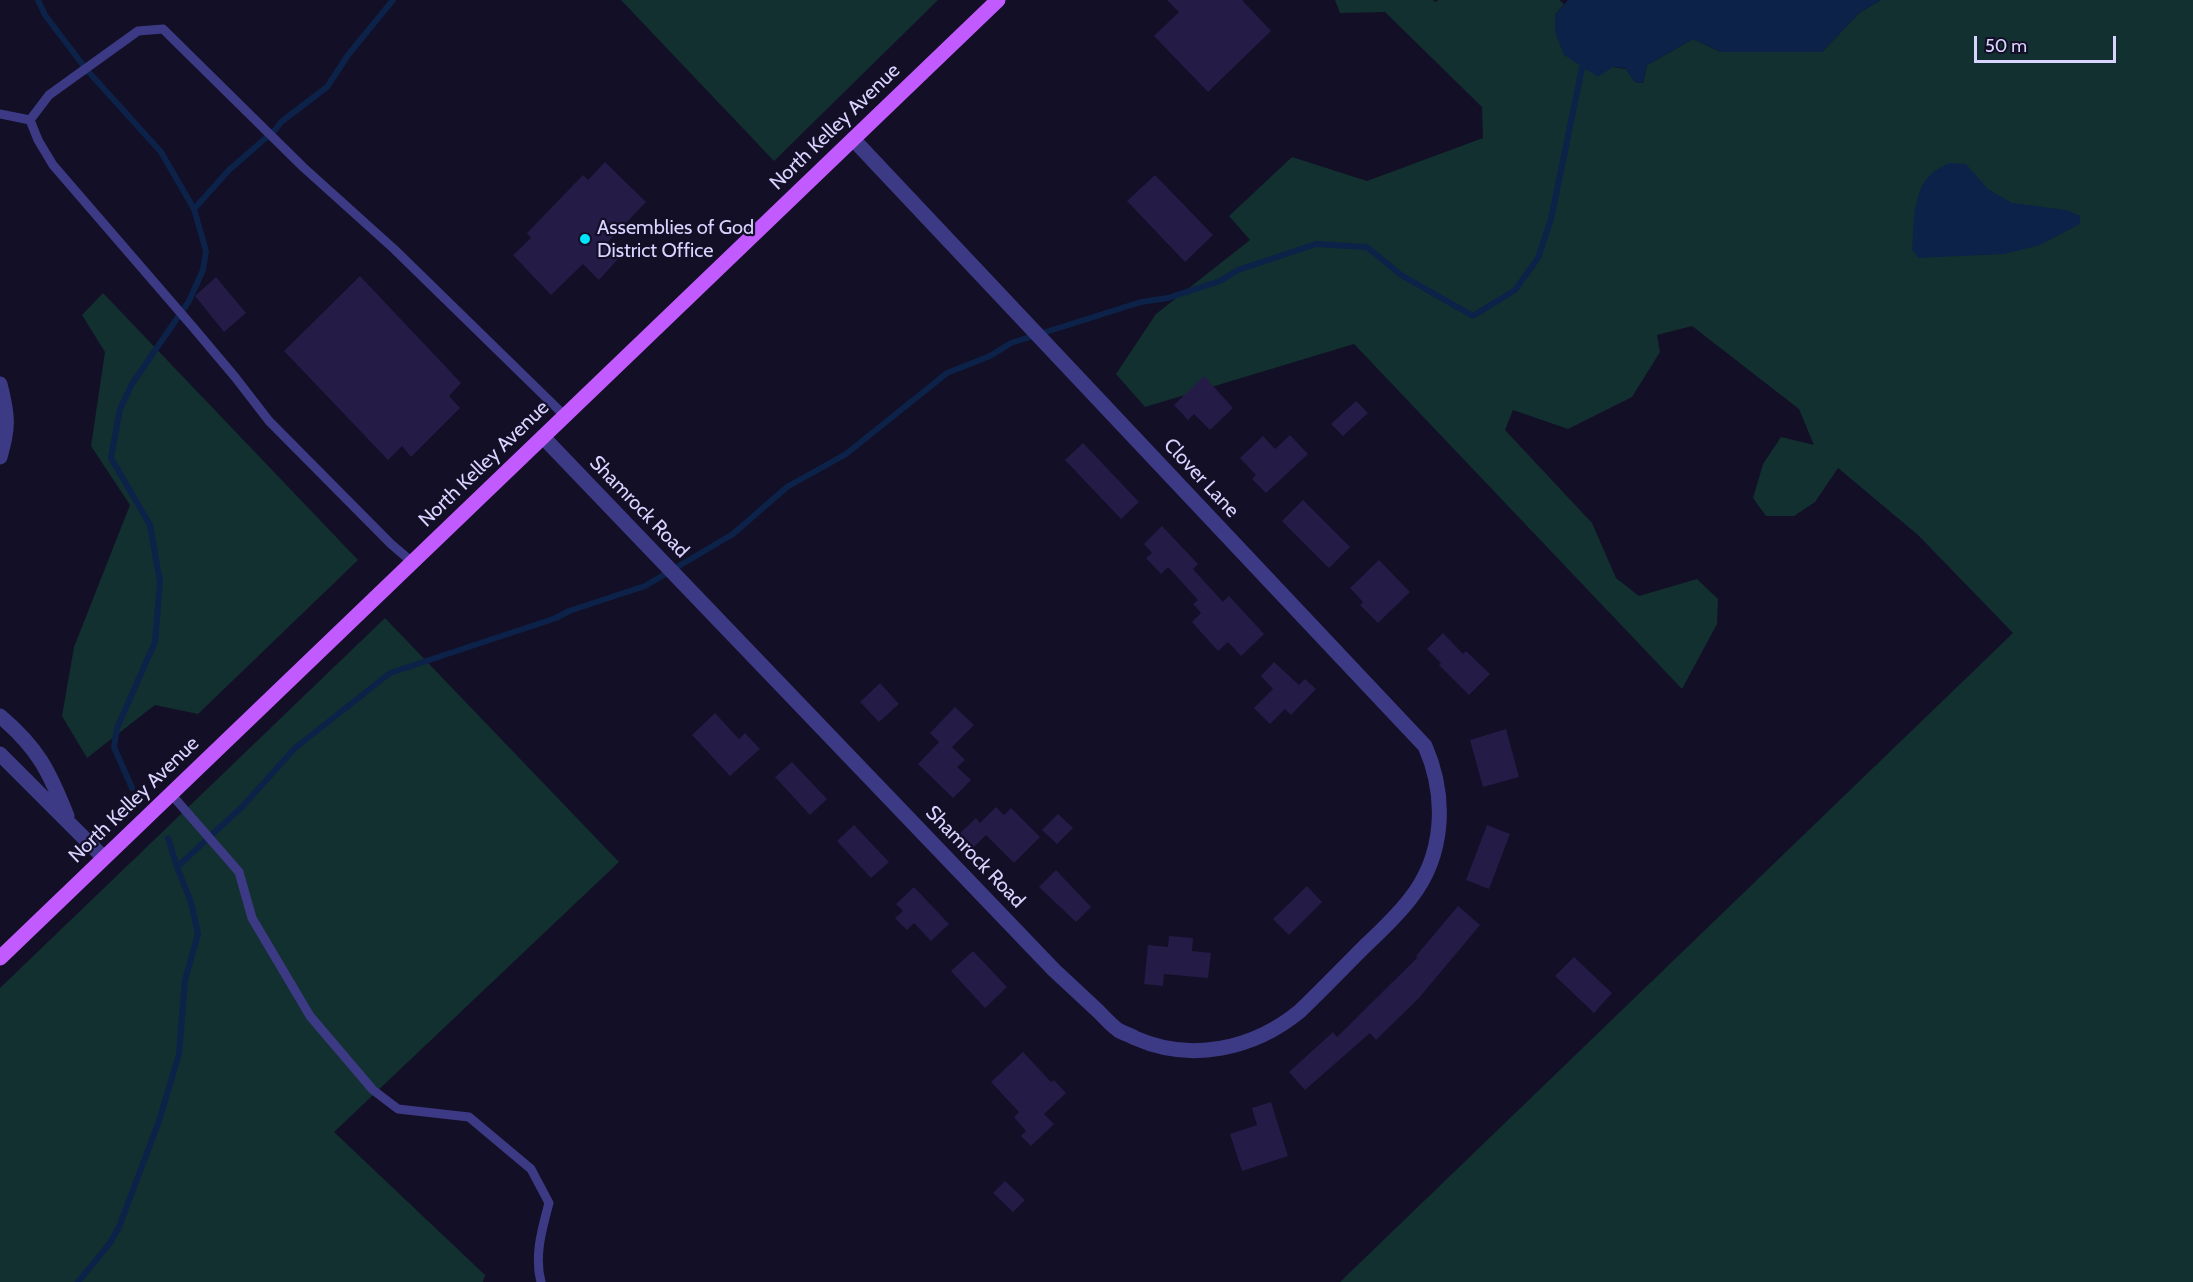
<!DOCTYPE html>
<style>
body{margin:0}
#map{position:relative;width:2193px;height:1282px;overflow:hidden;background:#130f26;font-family:Cabin,sans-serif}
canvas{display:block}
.scale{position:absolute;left:1974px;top:36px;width:142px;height:27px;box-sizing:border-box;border:3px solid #d9d4ff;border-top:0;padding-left:8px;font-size:18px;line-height:21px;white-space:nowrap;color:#d9d4ff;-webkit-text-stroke:4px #130f26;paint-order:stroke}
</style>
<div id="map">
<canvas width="2193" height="1282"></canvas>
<div class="scale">50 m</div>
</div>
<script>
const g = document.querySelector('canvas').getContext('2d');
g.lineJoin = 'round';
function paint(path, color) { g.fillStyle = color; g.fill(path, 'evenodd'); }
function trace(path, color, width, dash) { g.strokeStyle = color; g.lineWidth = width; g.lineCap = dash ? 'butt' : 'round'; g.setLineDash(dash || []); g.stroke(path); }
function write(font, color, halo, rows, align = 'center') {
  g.font = font + ' Cabin,sans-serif'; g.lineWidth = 4.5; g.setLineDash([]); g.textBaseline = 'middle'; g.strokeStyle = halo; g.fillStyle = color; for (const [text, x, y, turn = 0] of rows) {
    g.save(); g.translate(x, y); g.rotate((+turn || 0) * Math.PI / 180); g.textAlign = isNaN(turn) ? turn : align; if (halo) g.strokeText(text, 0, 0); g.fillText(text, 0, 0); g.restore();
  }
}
paint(new Path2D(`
 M621,0h317l-164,161z
 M1335,0h98l3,2 2,-2h121l5,4 -9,11 58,52 13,2 9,13 8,1 4,-18 46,-26 28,13h101l37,-39 22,-13h312v1282h-853l673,-649 -95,-98 -80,-67 -23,34 -21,14h-28l-13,-18 10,-34 18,-27 33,8 -15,-36 -107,-83 -35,9 3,17 -28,45 -64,32 -55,-19 -8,20 87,93 24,55 23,18 58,-17 21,20 -1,25 -35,65 -328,-345 -209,63 -29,-33 40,-60 94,-74 -21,-24 63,-59 75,24 116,-43 -1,-31 -97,-95 -45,1z
 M103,293l255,267 -160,154 -43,-9 -68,53 -25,-42 12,-69 56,-142 -39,-59 14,-94 -23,-37z
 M385,618l234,244 -285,270 151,143 -2,7h-483v-294z`), '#12302f');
paint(new Path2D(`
 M1568,0h313l-22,13 -37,39h-101l-28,-13 -46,26 -4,18 -8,-1 -10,-14 -12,-1 -15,10 -34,-22 -9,-23v-17z
 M1949,163l17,1 22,25 24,14 54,7 14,6v8l-40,21 -36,9 -86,4 -6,-8c2,-23 0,-56 17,-74 5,-6 13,-9 20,-13z`), '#0c2248');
trace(new Path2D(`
 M38,0l7,15 41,54 75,83 33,57 12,42 -3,19 -14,31 -57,83 -12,25 -9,49 39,67 10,57 -5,60 -38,86 -3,19 18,41
 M194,209l35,-39 46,-40 6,-8 46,-35 21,-32 45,-55
 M177,867l66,-61 51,-57 96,-76 166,-55 13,-7 76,-25 88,-52 54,-47 59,-33 101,-81 43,-17 21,-13 130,-41 27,-4 52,-17 18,-11 78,-26 51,3 34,28 72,41 42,-26 23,-32 13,-39 31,-151 5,-4
 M78,1282l32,-39 9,-16 40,-106 20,-67 6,-74 13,-46 -7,-32 -14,-35 -9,-29`), '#0c2248', 6);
paint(new Path2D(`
 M1167,0h75l29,31 -63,61 -54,-56 25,-24z
 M605,162l41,40 -41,43 13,14 -19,21 -16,-16 -32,31 -38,-40 18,-17 -4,-5 56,-58 5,5z
 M1155,175l58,60 -28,27 -58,-61z
 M360,276l101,107 -12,13 11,12 -49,49 -9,-11 -14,14 -104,-109z
 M216,277l30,36 -22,19 -29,-36z
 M1204,376l29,32 -23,22 -16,-16 -6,6 -14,-15z
 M1356,401l12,12 -25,23 -12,-12z
 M1290,435l18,19 -42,39 -14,-14 4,-4 -16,-17 23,-22 12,13z
 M1083,443l56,59 -18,17 -56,-59z
 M1303,500l47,47 -21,21 -47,-47z
 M1162,526l36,38 -5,5 30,33 6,-6 35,38 -23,22 -13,-14 -10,9 -26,-29 9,-9 -8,-9 5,-4 -30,-33 -7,7 -15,-16 6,-5 -8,-9z
 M1379,560l31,32 -32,31 -18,-18 3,-3 -13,-14z
 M1443,633l20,21 3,-3 24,23 -21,21 -30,-30 2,-2 -14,-14z
 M1274,662l25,23 6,-6 11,10 -25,26 -6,-6 -15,15 -16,-16 19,-19 -12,-13z
 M880,683l19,21 -20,18 -19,-20z
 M955,707l19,18 -22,22 13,13 -8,7 14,13 -18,18 -35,-34 21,-22 -9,-9z
 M715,713l24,26 6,-6 15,16 -30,27 -38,-41z
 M1506,729l13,48 -36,10 -13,-47z
 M792,762l35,37 -17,16 -35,-38z
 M996,807l8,8 7,-7 29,29 -26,26 -28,-28 -12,12 -14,-14 16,-15 4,5z
 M1058,814l15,14 -16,16 -15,-14z
 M854,825l35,37 -18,16 -34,-37z
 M1487,825l23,9 -21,55 -23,-9z
 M1056,870l35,37 -15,15 -37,-35z
 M1307,886l15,16 -33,33 -16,-16z
 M914,887l35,37 -18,17 -17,-18 -7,7 -12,-12 8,-7 -7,-7z
 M1458,906l22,19 -61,73 -43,42 -6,-7 -65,57 -16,-18 44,-40 4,5 81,-80 -2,-1z
 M1169,936l24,2 -1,13 19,2 -3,25 -44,-4 -1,12 -19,-2 4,-39 20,2z
 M973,951l34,36 -22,21 -34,-37z
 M1574,957l38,36 -18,20 -39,-37z
 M1023,1052l28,30 3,-2 12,13 -22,21 10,10 -23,22 -10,-10 5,-5 -12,-14 5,-5 -28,-30z
 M1271,1102l17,54 -46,15 -12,-37 27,-9 -5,-17z
 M1005,1181l20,19 -12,12 -20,-19z`), '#241b47');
trace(new Path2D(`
 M0,114l30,6
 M412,562l-21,-18 -122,-123 -34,-44 -43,-51 -139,-161 -15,-25 -8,-20 19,-25 89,-64 25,-2 140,138 91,82 171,167
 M171,794l68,78 13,46 58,98 63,74 25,19 71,8 62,52 18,34c-7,26 -15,53 -8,79`), '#3d3a85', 9);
trace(new Path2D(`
 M0,384c8,31 9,43 0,73
 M543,437l511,533c14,13 29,27 44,41 6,6 13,14 20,19 5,3 12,5 17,8 56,25 119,11 165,-27 22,-21 43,-43 65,-65 16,-15 32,-30 45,-47 35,-44 37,-103 15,-153l-572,-607
 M0,716c38,32 49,55 67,100
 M0,754l104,104`), '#3d3a85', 15);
trace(new Path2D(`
 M0,958l998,-958`), '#c25bff', 15);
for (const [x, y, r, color] of [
 [585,239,6,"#00e5ff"]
]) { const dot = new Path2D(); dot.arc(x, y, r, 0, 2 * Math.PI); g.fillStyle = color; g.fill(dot); trace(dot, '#130f26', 2); }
write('20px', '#d9d4ff', '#130f26', [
 ["North Kelley Avenue",835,127,-44],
 ["North Kelley Avenue",484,464,-44],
 ["Clover Lane",1201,478,47],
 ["Shamrock Road",639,507,46],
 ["North Kelley Avenue",134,800,-44],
 ["Shamrock Road",975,857,46]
]);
write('20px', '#d9d4ff', '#130f26', [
 ["Assemblies of God",597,228],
 ["District Office",597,251]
], 'left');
</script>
